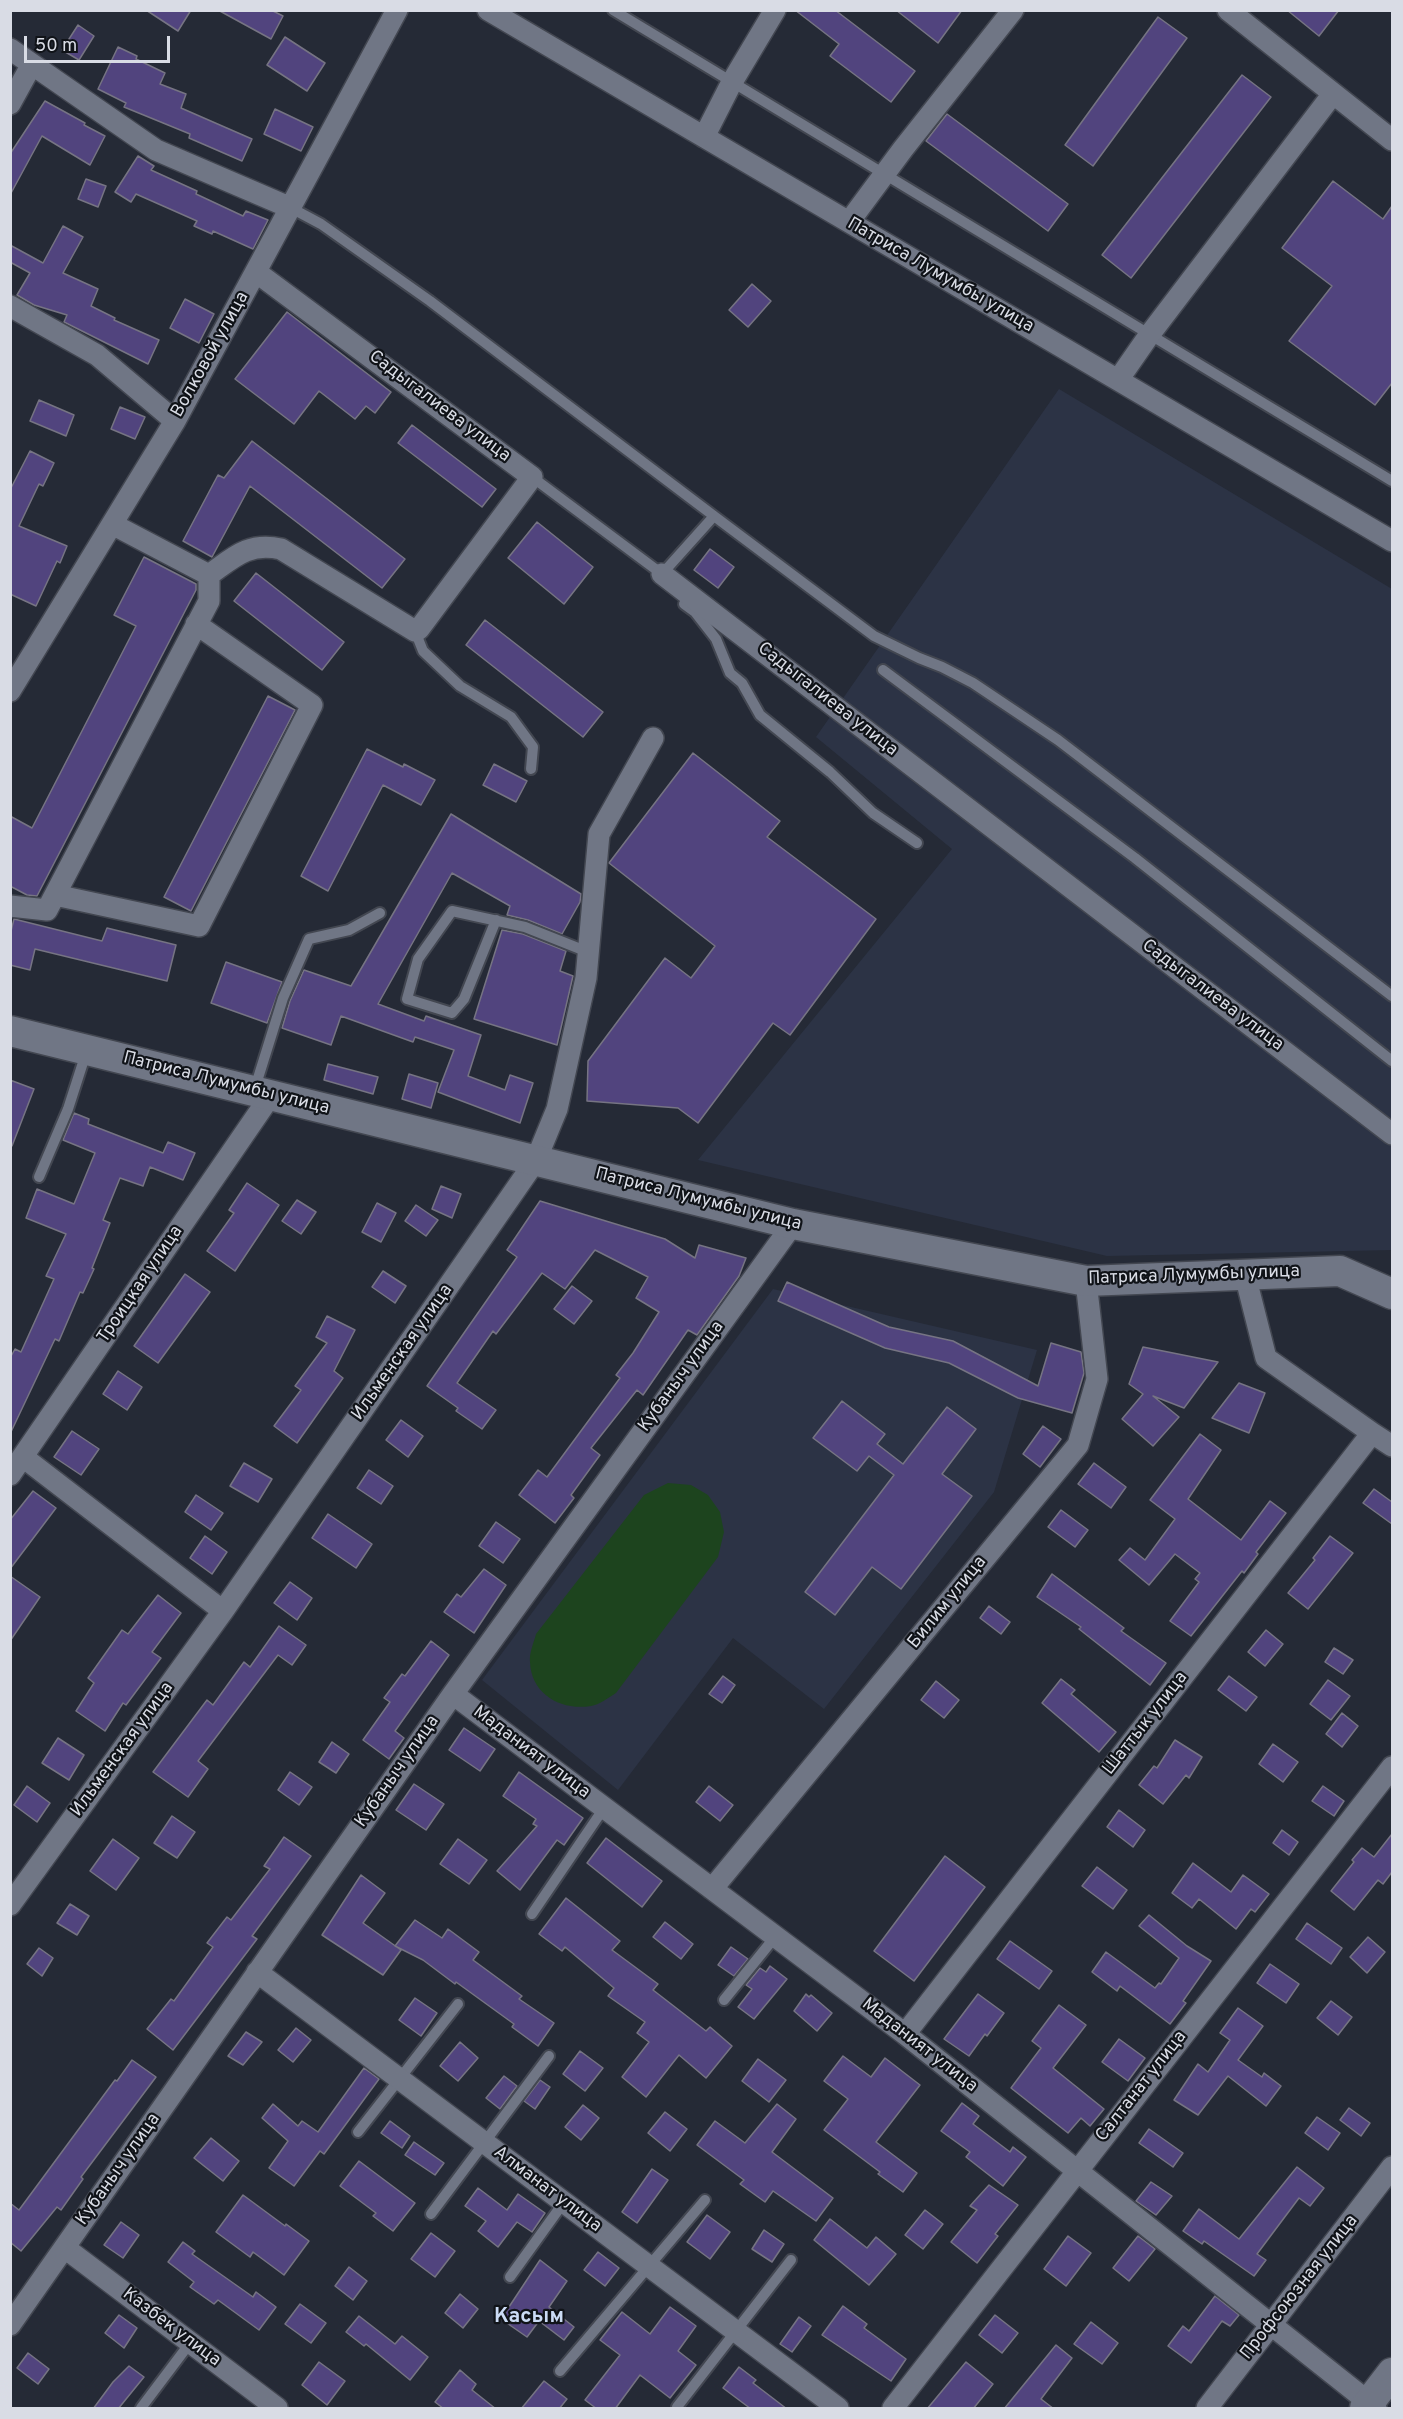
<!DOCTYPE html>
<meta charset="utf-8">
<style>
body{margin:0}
#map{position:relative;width:1403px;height:2419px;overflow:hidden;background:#252a36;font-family:Overpass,sans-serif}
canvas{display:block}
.frame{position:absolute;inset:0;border:12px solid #d9dce5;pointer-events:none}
.scale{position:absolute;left:24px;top:36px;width:146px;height:27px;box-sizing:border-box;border:3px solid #d9dce5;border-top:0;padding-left:8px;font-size:18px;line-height:21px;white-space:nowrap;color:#d9dce5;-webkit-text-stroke:4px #101318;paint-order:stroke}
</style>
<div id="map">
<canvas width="1403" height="2419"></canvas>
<div class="frame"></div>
<div class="scale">50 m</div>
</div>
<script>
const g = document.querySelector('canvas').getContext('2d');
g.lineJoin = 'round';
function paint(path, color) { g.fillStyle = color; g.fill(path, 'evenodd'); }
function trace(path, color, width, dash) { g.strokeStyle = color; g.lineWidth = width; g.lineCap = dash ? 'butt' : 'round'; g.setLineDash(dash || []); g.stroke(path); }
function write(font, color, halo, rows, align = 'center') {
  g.font = font + ' Overpass,sans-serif'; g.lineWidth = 4.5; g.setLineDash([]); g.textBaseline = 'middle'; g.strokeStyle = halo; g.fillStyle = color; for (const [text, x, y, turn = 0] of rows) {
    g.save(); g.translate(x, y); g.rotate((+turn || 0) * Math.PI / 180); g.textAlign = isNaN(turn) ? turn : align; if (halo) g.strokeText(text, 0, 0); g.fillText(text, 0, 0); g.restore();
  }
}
paint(new Path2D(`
 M1059,389l333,200v661l-285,6 -409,-96 254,-311 -136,-112z
 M773,1289l264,61 -43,142 -170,217 -91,-71 -115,152 -136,-110z`), '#2c3345');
paint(new Path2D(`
 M668,1483l23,2 17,10 12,17 4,20 -6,25 -102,136c-8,5 -17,12 -25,13 -30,5 -60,-12 -61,-44 -1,-9 4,-20 6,-28l108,-139z`), '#1d441e');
const building = new Path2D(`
 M146,10h45l-13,21z
 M218,10h53l12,6 -12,23z
 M795,10h40l80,61 -24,31 -61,-46 9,-12z
 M896,10h66l-24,33z
 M1287,10h52l-20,26z
 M1158,17l29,21 -94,128 -28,-21z
 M78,25l16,11 -15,24 -17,-10z
 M285,37l40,26 -18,28 -40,-26z
 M118,47l19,9 -1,3 29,14 -5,11 26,10 -5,14 71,31 -10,22 -53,-23 1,-4 -66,-27 2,-4 -28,-14z
 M1242,75l29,22 -140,181 -29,-23z
 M45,101l40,22 -1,2 21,11 -15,29 -48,-29 -32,59v-41z
 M275,109l38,18 -12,24 -37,-17z
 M947,114l121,90 -20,27 -122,-90z
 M138,156l16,10 -3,4 46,21 -1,3 47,22 3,-5 22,9 -15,29 -40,-18 -1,3 -18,-8 3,-5 -61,-27 -5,8 -16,-10z
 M86,179l20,7 -8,21 -20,-8z
 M1333,181l50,38 9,-13v177l-17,22 -86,-64 43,-55 -50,-38z
 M63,226l20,11 -20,36 35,16 -7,17 24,12 -1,2 45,20 -11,24 -84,-42 3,-7 -33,-10 -17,-10 13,-22 -20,-11v-17l33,18z
 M752,284l19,17 -23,26 -19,-17z
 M185,299l29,15 -15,29 -29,-15z
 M287,312l104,80 -16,21 -9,-7 -11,13 -36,-28 -25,33 -59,-45z
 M39,400l35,15 -8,21 -36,-15z
 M120,407l25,10 -10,22 -24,-10z
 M412,425l84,64 -14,18 -84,-64z
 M252,441l153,118 -23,29 -132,-102 -38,71 -29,-16 35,-66 6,3z
 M30,451l24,12 -11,23 -4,-2 -20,42 48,20 -7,17 -3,-2 -21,45 -26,-12v-104z
 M537,522l56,45 -29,37 -56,-46z
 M710,549l24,18 -16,21 -24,-18z
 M144,557l52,27v6l-159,306 -10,-1 -17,-9v-70l22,12 104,-202 -22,-11z
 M256,573l88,69 -22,28 -88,-69z
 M485,620l118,92 -20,25 -117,-92z
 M268,696l27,14 -104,201 -27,-14z
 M367,749l36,18 1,-3 31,16 -14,25 -38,-20 -55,106 -27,-15z
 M693,753l87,68 -13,16 109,82 -86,116 -17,-12 -75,100 -20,-15 -91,-7 1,-40 77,-103 26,20 24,-32 -106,-83z
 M494,764l33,17 -11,21 -33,-17z
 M451,814l130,80 -1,8 -18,32 -34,-14 -21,-5 3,-9 -58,-33 -74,131 46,17 2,-5 55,19 -13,41 37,14 5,-15 23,8 -13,40 -82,-31 16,-42 -39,-13 -2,5 -72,-26 -10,29 -49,-17 8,-27 14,-31 47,16z
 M14,919l88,22 5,-13 69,17 -9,36 -132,-32 -5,21 -20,-5v-30z
 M502,930l21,4 43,17 -6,20 13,5 -16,69 -83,-26z
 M226,962l56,20 -15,41 -56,-20z
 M328,1064l50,13 -5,17 -49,-14z
 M409,1074l29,9 -7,25 -29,-9z
 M10,1080l24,9 -22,57h-2z
 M74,1113l15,6 -1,5 75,29 5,-11 27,11 -12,27 -33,-13 -7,19 -23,-8 -17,42 7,3 -18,45 2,1 -11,24 -3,-1 -21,49 -4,-2 -45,95v-76l5,-9 6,3 33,-73 -8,-3 20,-42 -40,-16 11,-29 37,15 21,-51 -32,-13z
 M247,1183l32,22 -44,66 -28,-20 27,-38 -5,-3z
 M441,1186l20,8 -9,24 -20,-9z
 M297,1200l19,12 -15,22 -19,-13z
 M540,1201l125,38 30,19 4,-13 47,13 -7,18 -42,59 -9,-5 -45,65 -6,-5 -46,58 9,7 -29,40 3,3 -19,25 -36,-28 19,-25 9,7 73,-99 -4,-3 17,-22 26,-41 -23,-14 12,-21 -53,-27 -30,39 -23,-16 -46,61 -3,-3 -36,52 39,27 -14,19 -26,-18 2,-3 -31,-22 90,-129 -10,-7z
 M377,1203l19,10 -15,29 -19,-10z
 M416,1205l22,15 -12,16 -21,-15z
 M383,1271l23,15 -11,17 -23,-16z
 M185,1274l25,18 -52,71 -24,-17z
 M787,1282l102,45 64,14 85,45 13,-43 30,9 3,21 -12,40 -54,-15 -69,-35 -64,-15 -107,-47z
 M572,1286l20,15 -18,23 -20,-15z
 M327,1316l28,14 -21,41 9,7 -46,65 -23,-17 27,-36 -6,-4 32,-43 -11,-6z
 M1143,1347l75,15 -34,46 -31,-12 26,21 -26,29 -31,-27 21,-25 -14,-10z
 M118,1371l24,16 -15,23 -24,-16z
 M1239,1383l26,10 -16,40 -37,-15z
 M842,1401l43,33 -8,10 26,20 44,-57 29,22 -34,45 30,22 -71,93 -29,-22 -37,48 -30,-23 89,-117 -25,-19 -12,15 -44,-33z
 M401,1420l22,16 -15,21 -22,-17z
 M1043,1426l18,13 -21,28 -17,-13z
 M72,1431l27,18 -18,26 -27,-18z
 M1200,1434l21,16 -33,49 53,41 29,-39 16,12 -30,39 2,2 -14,19 -2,-2 -51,65 -21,-15 29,-39 -4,-3 5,-6 -25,-19 -26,31 -30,-25 11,-12 15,12 30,-41 -25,-19z
 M244,1463l28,16 -14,23 -28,-16z
 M1094,1463l32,24 -15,21 -33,-24z
 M369,1470l24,16 -12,18 -24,-16z
 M1374,1489l18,13v22l-29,-21z
 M33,1491l23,17 -46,61v-49z
 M196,1495l27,18 -12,17 -26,-18z
 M1061,1510l27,20 -13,17 -27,-20z
 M328,1514l44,30 -16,24 -44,-30z
 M496,1522l24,17 -17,24 -24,-17z
 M205,1536l22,16 -15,22 -22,-16z
 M1330,1536l23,17 -45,56 -20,-16 27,-33 -2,-2z
 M484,1569l22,16 -32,48 -30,-21 13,-18 4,3z
 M1052,1574l72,54 -3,3 45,32 -16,22 -71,-56 2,-2 -44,-30z
 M10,1576l30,21 -30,44z
 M290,1582l22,16 -15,22 -23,-17z
 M158,1595l23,18 -29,39 9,6 -35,47 -3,-2 -18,28 -29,-20 18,-28 -6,-5 34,-48 6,4z
 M989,1606l21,16 -9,12 -21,-16z
 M279,1626l27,19 -14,20 -14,-10 -80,106 10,8 -20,28 -35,-25 54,-72 6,5 31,-43 6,5z
 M1266,1630l17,14 -18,22 -17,-14z
 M431,1641l18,14 -54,76 9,7 -15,21 -26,-19 27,-38 -6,-4 18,-24 3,2z
 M1334,1648l19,12 -10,14 -18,-12z
 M723,1676l12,9 -13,18 -13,-9z
 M1229,1676l28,21 -11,14 -28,-21z
 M1061,1679l14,11 -4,4 45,38 -17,20 -57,-49z
 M1328,1680l22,16 -19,24 -21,-16z
 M936,1681l23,19 -15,18 -23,-18z
 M1342,1713l16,13 -16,21 -16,-13z
 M464,1728l31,21 -15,22 -31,-21z
 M58,1738l26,17 -15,25 -27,-17z
 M1175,1740l27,17 -13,21 -3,-3 -23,29 -24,-19 15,-19 3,2z
 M332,1742l17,12 -13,19 -17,-11z
 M1273,1744l25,18 -15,20 -24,-18z
 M290,1772l22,15 -13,18 -21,-15z
 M519,1772l64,46 -19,27 -7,-5 -37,50 -23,-19 40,-45 -4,-2 3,-5 -33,-23z
 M414,1784l30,20 -18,26 -30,-20z
 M27,1786l23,17 -13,19 -23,-17z
 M709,1786l24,19 -13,16 -24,-19z
 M1323,1786l21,15 -10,15 -22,-15z
 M1119,1810l26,20 -12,17 -26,-20z
 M172,1816l23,16 -18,26 -23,-15z
 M1282,1830l16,12 -9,13 -16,-12z
 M1392,1834v38l-9,12 -5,-4 -24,30 -23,-19 23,-29 -2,-2 10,-12 12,9z
 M284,1837l27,19 -59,80 5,3 -84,111 -26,-21 24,-30 3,2 39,-54 -6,-4 20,-26 4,3 39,-51 -6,-3z
 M606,1838l56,43 -20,26 -55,-44z
 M113,1839l26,19 -23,32 -26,-19z
 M458,1839l29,21 -18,24 -29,-20z
 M945,1856l40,31 -71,94 -40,-30z
 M1193,1863l38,29 12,-17 26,19 -14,18 -4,-3 -15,20 -37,-30 -7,9 -20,-15z
 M1097,1867l30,23 -14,19 -31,-23z
 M361,1875l24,18 -22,30 38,27 -18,25 -61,-40z
 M566,1898l54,43 -8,9 46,34 -5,6 53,41 4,-4 22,19 -26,32 -27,-23 -33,42 -24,-20 27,-35 -12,-9 8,-11 -37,-26 6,-8 -49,-41 -3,4 -23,-17z
 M70,1904l19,12 -12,19 -20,-12z
 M1149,1915l38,31 24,15 -28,40 3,2 -16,21 -50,-38 -3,5 -25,-19 14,-20 49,36 4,-5 2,1 18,-26 -40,-32z
 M415,1920l27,18 6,-9 31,23 -6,8 49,36 -3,3 35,24 -16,23 -26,-19 2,-3 -58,-42 -1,2 -32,-24 -28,-14z
 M665,1922l28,22 -12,15 -28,-22z
 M1307,1923l35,25 -11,16 -35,-25z
 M1368,1937l17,15 -18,21 -17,-16z
 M1010,1941l42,30 -13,18 -42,-30z
 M731,1947l17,12 -14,17 -16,-11z
 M39,1948l14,10 -11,18 -15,-12z
 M1270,1964l29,20 -13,19 -29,-20z
 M770,1966l17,13 -33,40 -16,-12 14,-18 -6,-4 14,-17 6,4z
 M806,1994l3,3 2,-2 21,18 -15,18 -23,-20z
 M978,1994l26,19 -17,23 -2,-2 -16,22 -25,-17z
 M415,1998l22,15 -16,23 -22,-16z
 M1331,2001l21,16 -14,18 -21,-17z
 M1059,2005l27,20 -33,43 51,41 -14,17 -9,-8 -13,15 -57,-45 30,-40 -9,-7z
 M1238,2008l25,18 -25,34 24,17 2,-4 17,13 -15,20 -38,-30 -30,39 -24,-15 24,-36 10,8 22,-32 -10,-7z
 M296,2028l15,12 -18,22 -15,-12z
 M246,2032l16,10 -19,23 -15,-9z
 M1119,2039l26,19 -17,23 -26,-19z
 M460,2042l18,16 -20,23 -18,-15z
 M580,2051l23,17 -18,23 -22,-17z
 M843,2056l28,21 14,-19 35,27 -44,57 41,31 -14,19 -25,-18 2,-2 -56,-42 24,-31 -24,-18z
 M758,2059l28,21 -17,22 -27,-21z
 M132,2060l24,17 -75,100 2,2 -22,31 -4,-3 -36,44 -11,-9v-39l9,7 96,-130 2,1z
 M364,2068l15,11 -55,75 -4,-3 -26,35 -25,-18 19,-27 -26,-23 11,-14 25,22 4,-5 16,11z
 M504,2076l13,10 -17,23 -14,-11z
 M540,2080l10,7 -15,22 -11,-8z
 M962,2103l17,13 -6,8 37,28 3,-5 13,10 -23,29 -37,-29 4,-5 -29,-21z
 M777,2104l19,15 -24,33 61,46 -17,23 -43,-30 -8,11 -25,-18 4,-4 -47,-35 18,-24 30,22z
 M583,2105l16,13 -18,22 -16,-13z
 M1349,2108l21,15 -9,13 -21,-16z
 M665,2112l22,17 -17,22 -22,-18z
 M1317,2117l23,16 -12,17 -23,-17z
 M390,2121l20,15 -8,12 -21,-15z
 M1149,2129l34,24 -10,14 -34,-24z
 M211,2138l28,23 -16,20 -29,-23z
 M414,2142l30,21 -9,12 -30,-20z
 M359,2161l56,42 -22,28 -20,-15 3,-3 -36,-27z
 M1297,2167l27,21 -14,18 -11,-8 -42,56 9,6 -12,16 -50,-35 -2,3 -19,-13 16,-22 40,30z
 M652,2169l16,11 -31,43 -15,-11z
 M1151,2182l21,14 -16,19 -20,-14z
 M989,2185l29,20 -23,29 3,2 -21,27 -26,-21 26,-32 -7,-4z
 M478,2188l29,22 11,-16 27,19 -13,19 -15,-10 -19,25 -20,-16 8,-10 -21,-15z
 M243,2195l42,31 1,-2 23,17 -25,34 -31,-23 -3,5 -34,-25z
 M925,2210l18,14 -20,25 -18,-14z
 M707,2215l23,17 -20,27 -23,-17z
 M830,2219l37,29 9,-11 20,17 -27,31 -55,-45z
 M121,2222l18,13 -16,23 -19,-13z
 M764,2230l20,14 -12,18 -20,-13z
 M431,2233l24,18 -20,26 -24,-18z
 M1068,2236l23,17 -25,33 -22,-17z
 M1138,2236l17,13 -26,32 -16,-13z
 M183,2242l12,9 -3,3 61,43 3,-5 20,15 -17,23 -41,-30 -4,4 -24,-17 4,-5 -26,-20z
 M598,2252l21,16 -14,18 -21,-16z
 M540,2260l27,21 -18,26 25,20 -10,13 -25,-19 -12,16 -26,-18z
 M349,2267l18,14 -14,19 -18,-14z
 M460,2294l18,15 -15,19 -18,-15z
 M1215,2296l24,19 -9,11 -8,-5 -31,42 -23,-17 15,-20 6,5z
 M300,2304l26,19 -15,20 -26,-19z
 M843,2306l24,18 -3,4 42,31 -15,22 -69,-46z
 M670,2307l26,19 -18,25 18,14 -26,33 -30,-23 -25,34h-18l-12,-9 35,-45 -20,-15 22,-28 28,22z
 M119,2315l18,13 -13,20 -19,-15z
 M995,2315l23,18 -16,20 -23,-18z
 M359,2316l36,28 7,-8 26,21 -18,23 -44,-36 -2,2 -18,-14z
 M799,2317l12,9 -19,26 -12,-8z
 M1091,2322l27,21 -16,21 -28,-20z
 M1056,2345l16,13 -31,41 13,10h-50z
 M28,2353l21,16 -11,15 -21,-16z
 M319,2362l26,19 -18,24 -25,-20z
 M966,2362l27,22 -20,25h-46z
 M129,2366l15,11 -26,32h-25l20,-27z
 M739,2367l17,13 -3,3 34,26h-36l-28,-21z
 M460,2370l16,14 -4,6 24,19h-52l-9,-7z
 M544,2381l23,18 -8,10h-38z`);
paint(building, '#51447e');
trace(building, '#767483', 1.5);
const lane = new Path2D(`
 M613,10l779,471
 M291,208l30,16 109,77 284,215
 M532,477l130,97
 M662,574l52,-58 160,120 45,22 23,9 31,16 85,57 334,256
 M684,604l11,8 21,27 14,34 12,10 18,32 70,57 43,41 44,30
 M415,631l8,20 37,35 51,31 22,30 -2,22
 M883,670l252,188 257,203
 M496,920l-32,79 -12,14 -45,-14 11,-40 34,-48 73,16 63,25
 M254,1091l29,-93 26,-59 40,-9 31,-17
 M39,1177l29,-68 19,-59
 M532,1914l72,-106
 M724,2000l51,-63
 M358,2132l100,-128
 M431,2214l118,-158
 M510,2277l54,-75
 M560,2371l145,-171
 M677,2407l114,-147
 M141,2408l49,-65`);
const street = new Path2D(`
 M488,10l904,531
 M1228,10l164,130
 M10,49l146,101 135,58
 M10,104l22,-40
 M704,137l28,-55 43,-72
 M849,222l54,-73 110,-139
 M10,306l87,49 78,66
 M1118,380l32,-46 182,-239
 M662,574l730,560
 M209,575c25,-18 39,-33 72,-26l134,82 4,-2 113,-152 -276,-205
 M10,691l165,-270 222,-411
 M55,895l144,31 113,-221 -116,-81
 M10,906l37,4 162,-309v-26l-97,-51
 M1245,1275l21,83 106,75
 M23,1457l200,154
 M10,1475l261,-380
 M453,1694l452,340 471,374
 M712,1889l366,-444 19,-66 -11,-98
 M10,1905l213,-294 313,-451 21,-51 29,-131 13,-144 54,-96
 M257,1972l581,436
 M905,2034l467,-601 20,13
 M65,2248l212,160
 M10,2325l443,-631 340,-470
 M893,2408l499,-641
 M1207,2408l185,-241`);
const secondary = new Path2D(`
 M10,1031l783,193 293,57 254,-10 52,23
 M1365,2408l27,-35`);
trace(lane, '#434751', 14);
trace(street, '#434751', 24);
trace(secondary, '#434751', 33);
trace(lane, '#707685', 10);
trace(street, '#707685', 21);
trace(secondary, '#707685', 30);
write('18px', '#d9dce5', '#101318', [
 ["Патриса Лумумбы улица",940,276,30],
 ["Волковой улица",211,355,-61],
 ["Садыгалиева улица",439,407,37],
 ["Садыгалиева улица",827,700,38],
 ["Садыгалиева улица",1212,996,37],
 ["Патриса Лумумбы улица",226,1084,14],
 ["Патриса Лумумбы улица",698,1200,14],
 ["Патриса Лумумбы улица",1194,1276,-2],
 ["Троицкая улица",141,1285,-56],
 ["Ильменская улица",403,1353,-55],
 ["Кубаныч улица",682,1377,-54],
 ["Билим улица",948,1603,-51],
 ["Шаттык улица",1146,1724,-52],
 ["Ильменская улица",123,1750,-54],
 ["Маданият улица",531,1753,37],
 ["Кубаныч улица",398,1772,-55],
 ["Маданият улица",919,2046,38],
 ["Салтанат улица",1142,2087,-52],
 ["Кубаныч улица",119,2170,-55],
 ["Алманат улица",547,2190,37],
 ["Профсоюзная улица",1300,2288,-52],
 ["Казбек улица",171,2328,37]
]);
write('bold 21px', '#cbdbf5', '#101318', [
 ["Касым",529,2318]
]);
</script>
